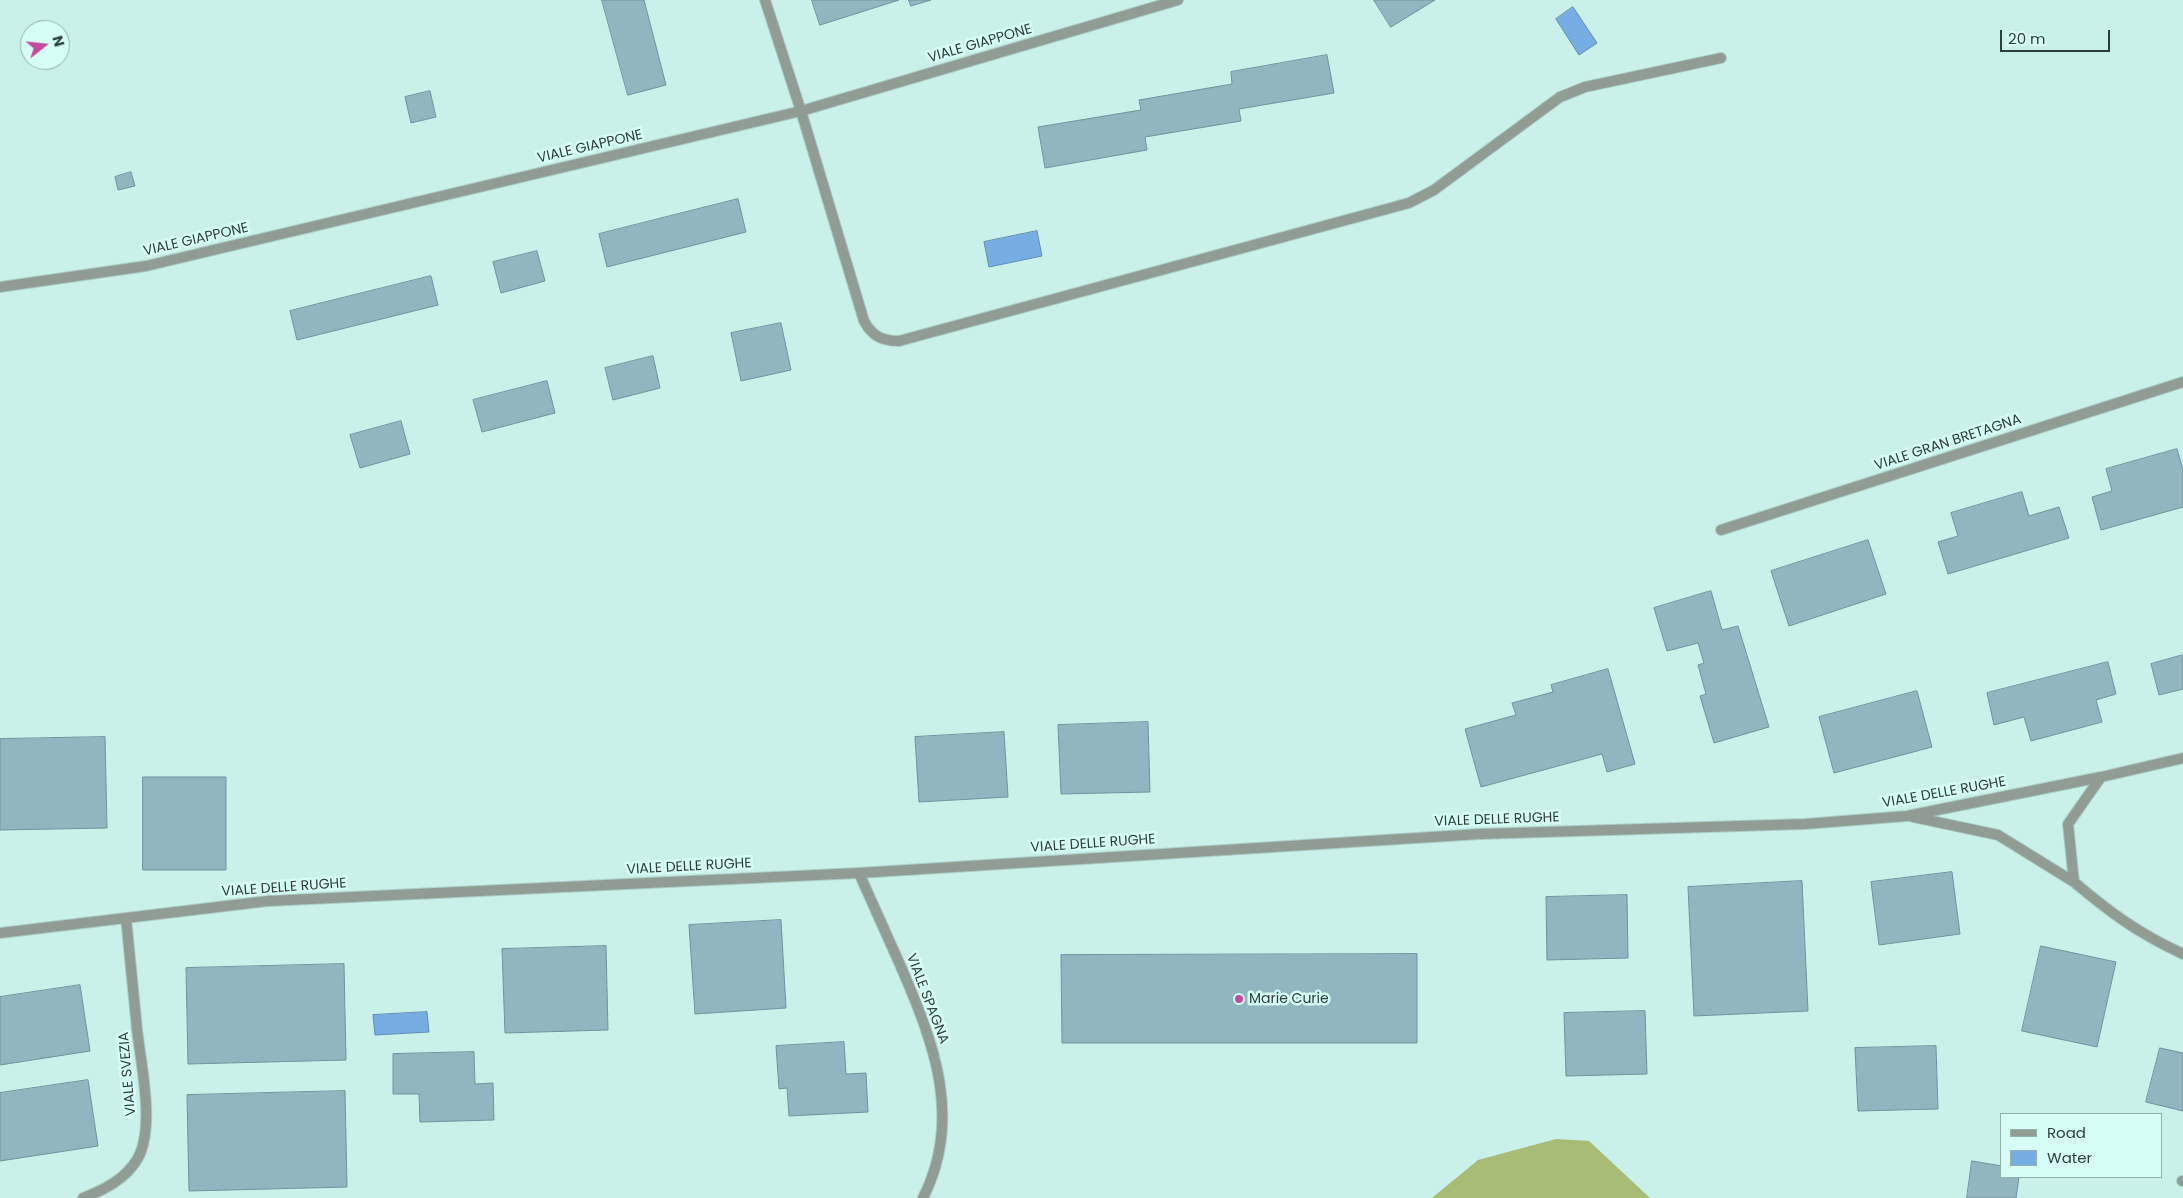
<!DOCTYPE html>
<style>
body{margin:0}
#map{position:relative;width:2183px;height:1198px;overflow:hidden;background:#c9f1ea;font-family:Poppins,sans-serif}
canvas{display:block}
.legend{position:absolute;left:2000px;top:1113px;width:162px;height:65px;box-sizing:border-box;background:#d6fef7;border:1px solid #93b1ac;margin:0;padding:6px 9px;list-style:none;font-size:15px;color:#2e3e3c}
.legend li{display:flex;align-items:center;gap:10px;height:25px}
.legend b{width:25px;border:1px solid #93b1ac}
.north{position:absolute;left:20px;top:20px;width:50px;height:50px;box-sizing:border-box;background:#d6fef7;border:1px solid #93b1ac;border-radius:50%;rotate:74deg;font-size:14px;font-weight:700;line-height:20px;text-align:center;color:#2e3e3c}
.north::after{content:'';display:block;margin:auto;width:18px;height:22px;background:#c44a9d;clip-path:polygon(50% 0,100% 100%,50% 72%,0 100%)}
.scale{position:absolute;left:2000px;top:30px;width:110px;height:22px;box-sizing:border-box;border:2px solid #2e3e3c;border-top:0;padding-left:6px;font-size:15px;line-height:18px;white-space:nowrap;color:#2e3e3c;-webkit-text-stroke:4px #d6fef7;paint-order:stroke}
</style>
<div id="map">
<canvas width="2183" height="1198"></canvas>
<ul class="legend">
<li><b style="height:6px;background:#919d94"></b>Road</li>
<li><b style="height:14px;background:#76aee3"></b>Water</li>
</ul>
<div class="north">N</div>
<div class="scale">20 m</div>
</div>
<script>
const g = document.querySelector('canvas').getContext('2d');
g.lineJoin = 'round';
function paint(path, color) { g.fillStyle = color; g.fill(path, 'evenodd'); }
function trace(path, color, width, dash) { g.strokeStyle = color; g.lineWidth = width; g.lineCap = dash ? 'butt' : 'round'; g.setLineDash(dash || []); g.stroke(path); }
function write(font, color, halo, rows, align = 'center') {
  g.font = font + ' Poppins,sans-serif'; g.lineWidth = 5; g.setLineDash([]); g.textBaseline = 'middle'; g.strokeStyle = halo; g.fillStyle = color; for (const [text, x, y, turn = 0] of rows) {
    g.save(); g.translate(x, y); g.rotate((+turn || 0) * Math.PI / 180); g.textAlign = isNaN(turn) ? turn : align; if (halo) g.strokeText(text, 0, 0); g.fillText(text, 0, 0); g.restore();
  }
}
paint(new Path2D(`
 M1556,1139l33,2 61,57h-218l46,-38z`), '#a8bc75');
const water = new Path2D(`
 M1573,7l24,36 -18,12 -23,-36z
 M1037,231l5,25 -53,11 -5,-25z
 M427,1012l2,20 -54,3 -2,-20z`);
paint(water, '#76aee3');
trace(water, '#608cb1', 1);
const building = new Path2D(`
 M602,0h42l22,85 -38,10z
 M812,0h87l-79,25z
 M909,0h22l-20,6z
 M1374,0h61l-44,27z
 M1327,55l7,38 -95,16 2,12 -96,16 2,13 -102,18 -7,-41 103,-17 -2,-10 93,-16 -1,-12z
 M430,91l6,26 -25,6 -6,-26z
 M131,172l4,14 -17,4 -3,-13z
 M738,199l8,33 -139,35 -8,-33z
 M537,251l8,30 -44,12 -8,-31z
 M431,276l7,29 -141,35 -7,-29z
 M781,323l10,47 -50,11 -10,-48z
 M653,356l7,32 -47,12 -8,-32z
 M547,381l8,32 -73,19 -9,-32z
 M401,421l9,33 -50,14 -10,-33z
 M2177,449l6,21v37l-82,23 -9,-33 20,-6 -6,-22z
 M2022,492l7,24 30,-9 10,31 -121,36 -10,-32 20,-6 -7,-23z
 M1868,540l18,54 -97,32 -18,-55z
 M1711,591l11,39 16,-4 31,101 -55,16 -14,-47 6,-2 -8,-29 6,-2 -6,-20 -31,8 -13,-43z
 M2183,655v34l-24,6 -8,-31z
 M2108,662l8,32 -20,6 6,22 -71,19 -7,-24 -30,8 -7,-32z
 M1608,669l27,95 -28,8 -5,-18 -121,33 -16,-58 51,-14 -4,-12 41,-11 -2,-7z
 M1917,691l15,56 -98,26 -15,-56z
 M1148,722l2,70 -89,2 -3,-69z
 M1004,732l4,65 -89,5 -4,-65z
 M105,737l2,91 -107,2v-91z
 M143,777h83v93h-83z
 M1952,872l8,62 -81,11 -8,-63z
 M1802,881l6,130 -114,5 -6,-129z
 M1627,895l1,63 -81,2 -1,-63z
 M781,920l5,88 -91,6 -6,-89z
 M606,946l2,84 -103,3 -3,-84z
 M2041,946l75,16 -19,85 -75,-16z
 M1417,954v89h-355l-1,-88z
 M344,964l2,96 -158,4 -2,-96z
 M80,985l10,66 -90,14v-68z
 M1645,1011l2,63 -81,2 -2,-63z
 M844,1042l2,32 20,-1 2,39 -79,4 -2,-28 -8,1 -3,-43z
 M1936,1046l2,63 -80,2 -3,-63z
 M2160,1048l23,5v58l-37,-9z
 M474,1052l1,32 18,-1 1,37 -74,2 -1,-28h-26v-40z
 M88,1080l10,66 -98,15v-68z
 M345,1091l2,96 -158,4 -2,-96z
 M1972,1161l30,5v11h17l-3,21h-49z`);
paint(building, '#91b6c0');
trace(building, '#70939d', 1);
const lane = new Path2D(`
 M801,111l63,210c8,15 18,20 35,20l510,-138 25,-13 126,-93 25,-10 136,-29`);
const street = new Path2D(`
 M765,0l36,111
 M0,287l146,-21 655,-155 377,-111
 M1721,530l462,-148
 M1913,817l85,18 76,47 -6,-58 33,-47
 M859,873c14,31 28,63 42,94 33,76 62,152 22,231
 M2074,882c38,32 64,51 109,72
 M0,933l268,-32 591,-28 621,-39 325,-10 102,-8 194,-39 82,-19
 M2182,1181h1
 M83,1198c21,-8 43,-19 55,-40 17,-32 3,-93 -1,-129 -4,-37 -7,-74 -11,-111`);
trace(lane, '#aacdc7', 12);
trace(street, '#aacdc7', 12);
trace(lane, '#919d94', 10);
trace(street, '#919d94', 10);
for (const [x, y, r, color] of [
 [1239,999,5,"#c44a9d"]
]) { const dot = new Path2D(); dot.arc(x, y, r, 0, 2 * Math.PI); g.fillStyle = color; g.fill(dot); trace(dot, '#d6fef7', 2); }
write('14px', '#2e3e3c', '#d6fef7', [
 ["VIALE GIAPPONE",980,44,-16],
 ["VIALE GIAPPONE",590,147,-13],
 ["VIALE GIAPPONE",196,240,-13],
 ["VIALE GRAN BRETAGNA",1948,443,-18],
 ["VIALE DELLE RUGHE",1944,793,-10],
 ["VIALE DELLE RUGHE",1497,820,-2],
 ["VIALE DELLE RUGHE",1093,844,-4],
 ["VIALE DELLE RUGHE",689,867,-3],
 ["VIALE DELLE RUGHE",284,888,-4],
 ["VIALE SPAGNA",927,999,69],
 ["VIALE SVEZIA",128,1074,-95]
]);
write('14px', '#2e3e3c', '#d6fef7', [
 ["Marie Curie",1249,999]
], 'left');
</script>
